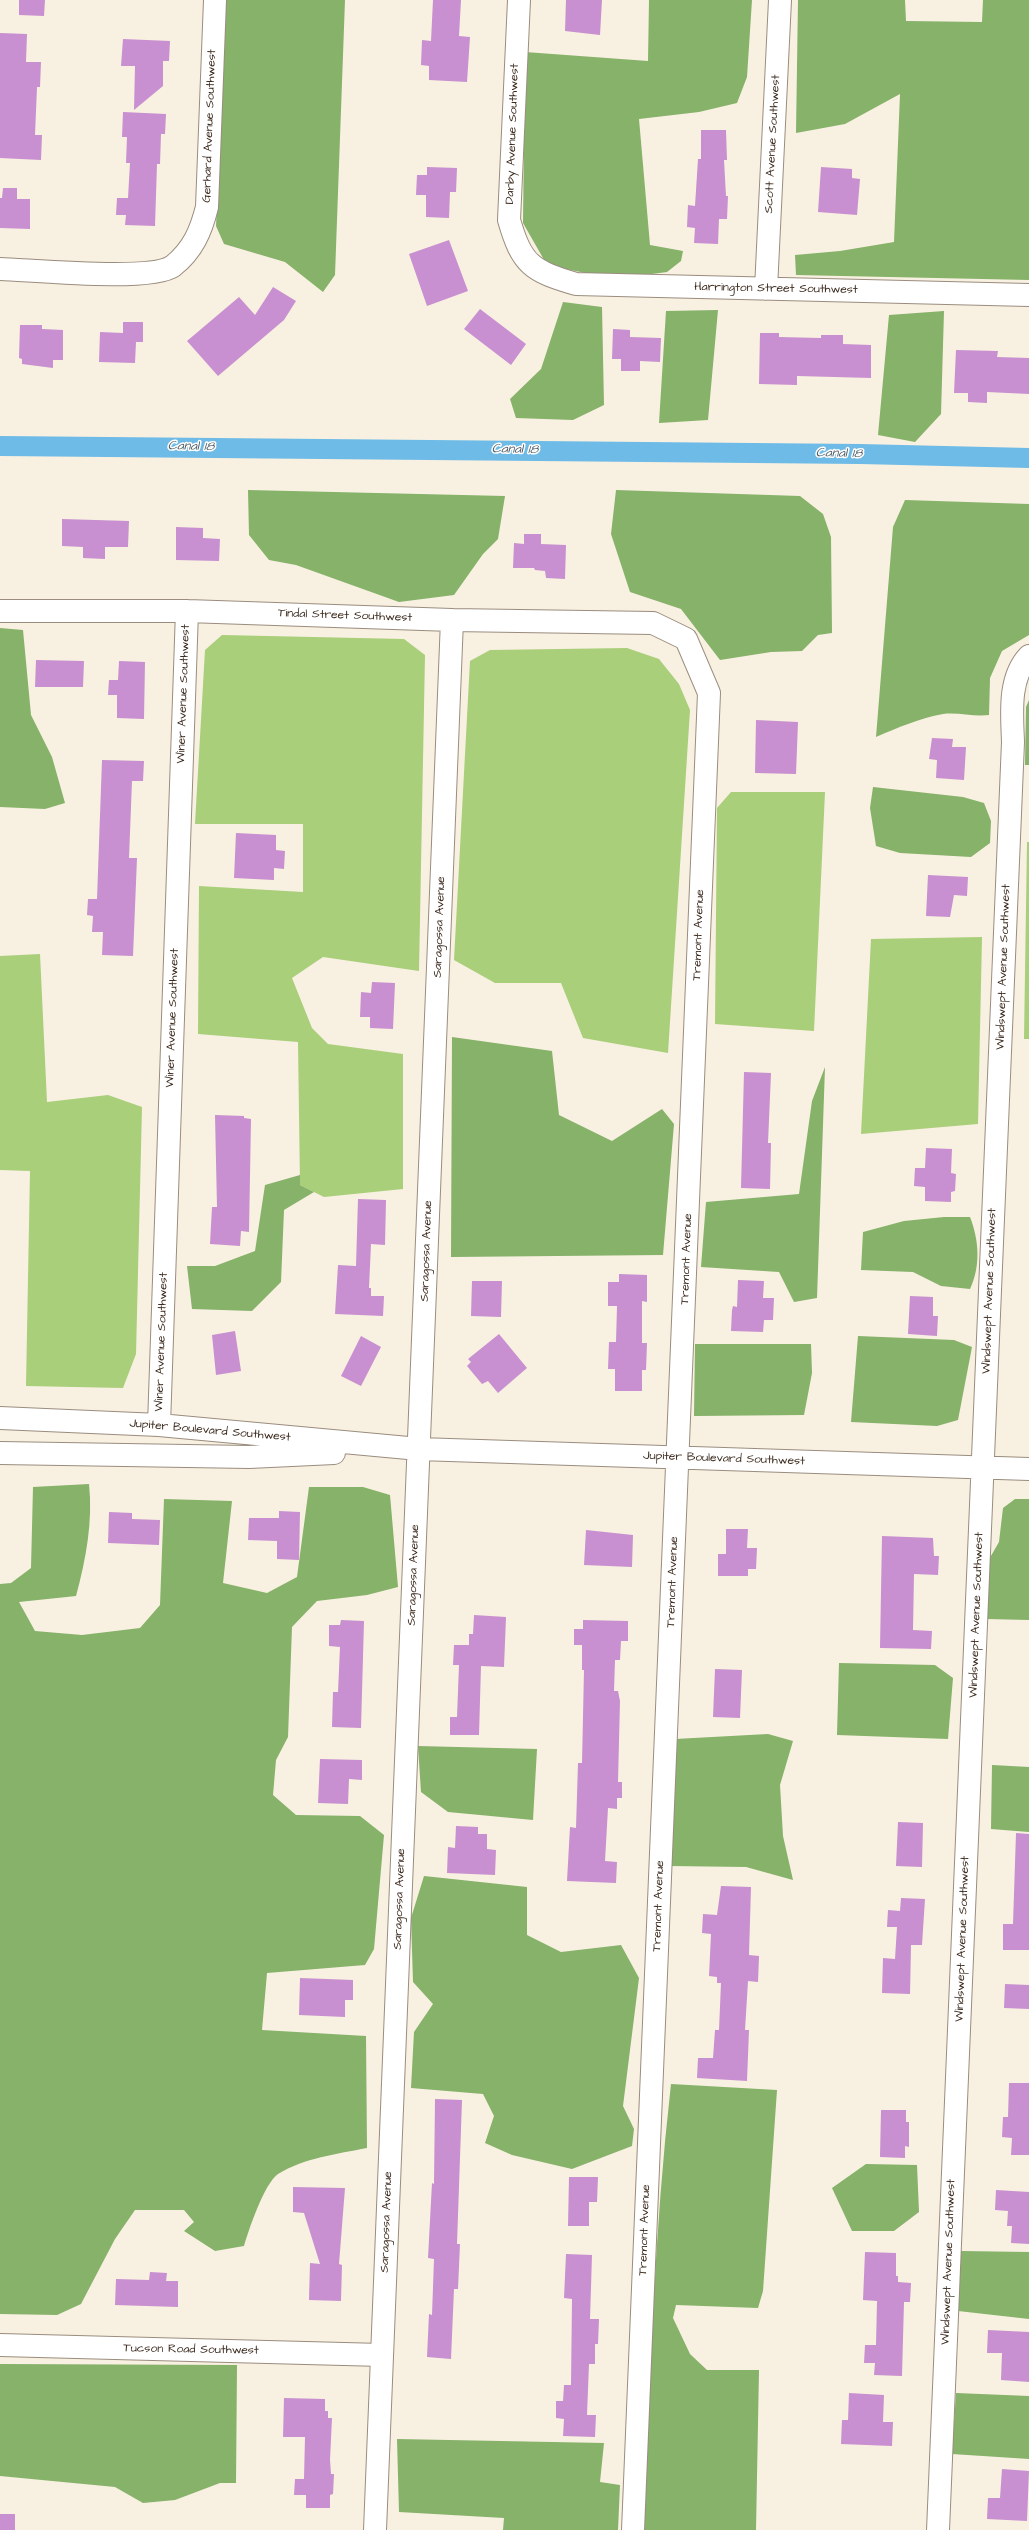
<!DOCTYPE html>
<style>
body{margin:0}
canvas{display:block;background:#f8f0e0}
</style>
<canvas width="1029" height="2530"></canvas>
<script>
const g = document.querySelector('canvas').getContext('2d');
g.lineJoin = 'round';
function paint(path, color) { g.fillStyle = color; g.fill(path, 'evenodd'); }
function trace(path, color, width, dash) { g.strokeStyle = color; g.lineWidth = width; g.lineCap = dash ? 'butt' : 'round'; g.setLineDash(dash || []); g.stroke(path); }
function write(font, color, halo, rows, align = 'center') {
  g.font = font + ' "Architects Daughter",sans-serif'; g.lineWidth = 3; g.setLineDash([]); g.textBaseline = 'middle'; g.strokeStyle = halo; g.fillStyle = color; for (const [text, x, y, turn = 0] of rows) {
    g.save(); g.translate(x, y); g.rotate((+turn || 0) * Math.PI / 180); g.textAlign = isNaN(turn) ? turn : align; if (halo) g.strokeText(text, 0, 0); g.fillText(text, 0, 0); g.restore();
  }
}
paint(new Path2D(`
 M222,635l182,4 21,16 -6,316 -96,-14 -31,21 20,50 16,16 75,10v135l-79,8 -24,-12 -2,-143 -100,-8 1,-148 104,6v-68h-108l10,-174z
 M627,648l32,11 20,25 11,26 -22,343 -85,-15 -22,-55h-66l-41,-23 16,-299 20,-11z
 M731,792h94l-11,239 -99,-7 2,-216z
 M1027,842h2v197h-5z
 M982,937l-4,187 -117,10 10,-195z
 M40,954l7,148 61,-7 34,12 -6,247 -13,34 -97,-2 4,-215 -30,-1v-214z`), '#a9cf7a');
paint(new Path2D(`
 M226,0h119l-10,275 -12,17 -38,-30 -61,-18 -8,-18z
 M649,0h103l-5,77 -10,26 -38,9 -60,7 11,126 33,6 -2,10 -14,11 -53,7 -67,-14 -24,-42 2,-171 123,9z
 M798,0h107l1,21 76,1 1,-22h46v280l-233,-5 -1,-20 45,-4 54,-9 6,-148 -55,30 -49,9z
 M563,302l39,5 2,98 -31,15 -57,-2 -6,-19 31,-30z
 M718,310l-10,110 -49,3 7,-112z
 M944,311l-3,103 -26,28 -37,-7 11,-120z
 M248,490l257,6 -7,43 -15,15 -29,41 -55,7 -103,-37 -27,-5 -20,-25z
 M616,490l184,6 23,18 8,23 1,96 -14,2 -16,16 -31,1 -51,8 -39,-51 -51,-17 -19,-58z
 M905,500l124,4v131l-27,16 -12,27 -1,37c-15,2 -31,-3 -46,-1 -23,4 -46,14 -67,23l17,-210z
 M0,628l23,2 8,85 21,42 13,46 -20,6 -45,-2z
 M1029,700v65h-4l1,-58z
 M873,787l90,10 21,6 7,18 -1,22 -19,14 -71,-4 -24,-7 -6,-38z
 M452,1037l100,14 7,64 53,26 50,-32 12,15 -11,131 -212,2z
 M825,1067l-8,231 -23,4 -15,-30 -78,-5 5,-65 93,-8 13,-93z
 M300,1175v10l14,7 -30,18 -3,72 -29,29 -60,-2 -5,-43h28l40,-15 10,-66z
 M944,1217h26c9,23 11,49 0,72l-29,-3 -28,-14 -52,-2 2,-38 41,-11z
 M858,1336l96,4 18,7 -14,73 -21,6 -86,-4z
 M695,1344h116l1,29 -8,42 -110,1z
 M89,1484c4,37 -3,75 -13,112l-57,6 16,29 47,4 58,-7 20,-23 4,-106 68,2 -9,82 44,10 30,-16 12,-90h54l27,8 8,92 -31,8 -50,6 -25,26 -4,110 -12,23 -3,35 23,20 64,1 24,19 -10,114 -9,16 -98,8 -5,57 104,6 1,112c-30,6 -63,10 -89,26 -14,10 -29,55 -34,72l-29,5 -31,-20 10,-9 -10,-12h-49l-20,29 -34,65 -24,11 -57,-1v-730l11,-1 20,-15 2,-81z
 M1015,1499h14v121l-42,-1 1,-58 11,-19 4,-34z
 M839,1663l96,2 18,13 -5,61 -111,-4z
 M768,1734l25,7 -13,44 3,51 10,44 -47,-13 -77,-1 6,-127z
 M418,1746l119,3 -4,71 -85,-8 -27,-20z
 M992,1765l37,2v65l-38,-3z
 M424,1876l103,11v48l34,17 60,-7 18,33 -16,128 11,23 -2,17 -60,23 -60,-14 -27,-12 9,-27 -11,-22 -72,-6 3,-56 19,-28 -20,-22 -2,-64z
 M671,2084l106,6 -14,201 -5,17 -82,-3 -3,13 17,36 17,16h52l-3,160h-112c6,-149 10,-298 27,-446z
 M866,2164l51,1 2,47 -25,19h-42l-20,-43z
 M961,2251l68,1v67l-71,-8z
 M0,2364l237,1 -1,118h-16l-45,17 -32,3 -28,-16 -115,-11z
 M956,2393l73,3v63l-77,-5z
 M397,2439l207,4 -4,39 20,3 -2,45h-115l1,-12 -105,-6z`), '#86b26a');
trace(new Path2D(`
 M0,446l860,8 169,4`), '#6ebbe8', 20);
paint(new Path2D(`
 M19,0h26l-1,16 -25,-1z
 M433,0h28l-2,36 11,1 -3,45 -38,-2v-14l-8,-1 1,-25 9,1z
 M566,0h36l-2,35 -35,-4z
 M0,33l27,1 -1,28h15l-1,25h-3l-2,48h7l-1,25 -41,-2z
 M123,39l47,2 -1,20h-6v25l-29,24 1,-44h-14z
 M123,112l43,2 -1,20h-4l-1,30h-3l-2,62 -30,-1 1,-10h-10l1,-17h11l2,-35h-4l1,-26h-5z
 M701,130h25l1,30h-3l2,36h2l-1,23h-8l-1,25 -24,-1 1,-15 -8,-1 1,-22 7,1 3,-47h3z
 M427,167l30,1 -1,24h-6l-1,26 -23,-1v-22h-10l1,-20h10z
 M821,167l31,2v9l8,1 -3,36 -39,-3z
 M3,188h14v11h13v30l-30,-1v-30h2z
 M449,240l19,51 -41,15 -18,-52z
 M273,287l23,14 -12,19 -66,56 -31,-35 52,-44 16,18z
 M480,309l46,35 -15,21 -47,-36z
 M123,322h20v20h-7l-1,21 -36,-1 1,-30 23,1z
 M20,325h22v4l21,1v30h-10v8l-31,-4v-5l-3,-1z
 M613,329l17,1v7l31,1 -1,24 -20,-1v10h-19v-12h-9z
 M760,333h19v4l42,1v-3h22v9l28,1v33l-74,-2v9l-38,-1z
 M956,350l42,1 -1,6 32,1v36l-42,-2v11l-19,-1v-9h-14z
 M62,519l67,2 -1,26h-23v12l-22,-1v-11l-21,-1z
 M176,527l27,1v10l17,1 -1,22 -43,-1z
 M524,534h17v10l25,1 -1,34 -19,-1 -1,-7 -10,-1 -1,-2h-21l1,-25 10,1z
 M36,660l48,1 -1,26h-48z
 M119,661l26,1 -1,57 -27,-1v-23h-9l1,-15h9z
 M756,720l42,2 -2,52 -41,-1z
 M932,738l21,1 -1,8h14l-2,33 -28,-2 1,-18 -8,-1z
 M102,760l42,1 -1,20h-11l-3,77h8l-4,98 -31,-1 1,-23h-11l1,-16 -6,-1 1,-16h9z
 M236,833l40,2v15l9,1 -1,18 -10,-1v12l-40,-2z
 M928,875l40,2 -1,19 -13,-1 -4,22 -24,-1z
 M372,982l23,1 -2,46 -23,-1v-11h-10l1,-25 10,1z
 M744,1072l27,1 -3,70h3l-1,46 -29,-1z
 M215,1115l29,1v2l7,1 -2,113 -8,-1 -1,15 -30,-2 2,-37h5z
 M926,1148l26,1 -1,24 5,1 -1,17 -4,1v10l-26,-1v-14l-11,-1 1,-18h10z
 M358,1199l28,1 -1,45 -14,-1 -2,44h2v8h13l-1,20 -48,-2 3,-49 18,1z
 M619,1274l28,1v27l-5,-1v42h5l-1,27h-4v21h-27v-22h-7l1,-27h7l1,-36h-9v-24h11z
 M738,1280l26,1 -1,17h11l-1,22h-9l-1,12 -32,-1 1,-21 1,-4 4,1z
 M472,1281h30l-1,36 -30,-1z
 M910,1296l23,1v19h5l-1,20 -29,-2z
 M235,1331l6,40 -25,4 -4,-40z
 M499,1334l28,34 -29,25 -10,-12 -6,3 -15,-18 4,-4 -3,-3z
 M361,1336l20,11 -20,39 -20,-10z
 M279,1511l21,1 -1,48 -22,-1v-18l-29,-1 1,-22h30z
 M109,1512l23,1v6l28,1 -1,25 -51,-2z
 M726,1529h22l-1,19h10l-1,21h-8v7h-30v-22h8z
 M586,1530l47,5 -1,32 -48,-2z
 M882,1536l51,2 1,18h5l-1,19 -24,-1 -1,56 19,1 -1,18 -51,-1z
 M474,1615l32,2 -2,50 -23,-1 -2,69h-29v-18h7l2,-52h-6l1,-20h15v-11h4z
 M341,1620l23,1 -3,107 -29,-1 1,-35h5l2,-45 -11,-1v-21h11z
 M583,1620l45,1v20h-7l-1,19h-5l-1,31h4l2,10 -2,81h4v16h-5v11l-9,-1 -3,53 12,1 -1,21 -49,-2 3,-54 6,1 2,-65h4l2,-93h-2v-25h-8v-16h9z
 M715,1669l27,1 -2,48 -27,-1z
 M320,1759l42,1v20l-13,-1 -1,25 -30,-1z
 M898,1822l25,1 -1,44 -26,-1z
 M456,1826l22,1v7h9v15l9,1 -1,25 -48,-2 1,-26 7,1z
 M1016,1833l13,1v116h-26v-26h10z
 M721,1886l30,1 -2,68 10,1 -1,26 -10,-1 -3,49h4l-2,51 -50,-3 1,-20h15l2,-28h4l2,-47h-4v-6l-8,-1 2,-42 -9,-1 1,-19 14,1z
 M901,1898l24,1 -3,46h-11l-1,49 -28,-1 1,-35 12,1 2,-32h-10l1,-17 12,1z
 M300,1978l53,2v20h-8v17l-46,-2z
 M1005,1984l24,1v24l-25,-1z
 M1009,2083h20v72h-18l1,-17 -10,-1 1,-20h5z
 M435,2099l27,1 -5,144h3l-2,45h-4l-3,70 -24,-2 2,-43 3,1 2,-56 -6,-1 4,-75 2,1z
 M881,2110h25v12h3v25l-4,-1v12l-25,-1z
 M569,2177h29l-1,25h-8v24h-21z
 M293,2187l52,1 -6,76 3,1 -1,36 -32,-1 1,-37 10,1 -16,-51 -11,-1z
 M996,2190l33,2v52l-18,-1 1,-17h-5l1,-15 -13,-1z
 M865,2252l31,1v23h2v6l13,1 -1,19h-6l-2,74 -28,-1 1,-12h-11l1,-18h11l1,-44 -14,-1z
 M566,2254l26,1 -2,64h9l-1,25h-3v20h-6l-2,51h9l-1,22 -32,-1 1,-17 -8,-1v-17h7l1,-16h7l1,-86 -8,-1z
 M150,2272l17,1 -1,8h12v26l-63,-2 1,-26 33,1z
 M988,2330l41,2v50l-28,-2 1,-27h-15z
 M849,2393l35,2 -1,27h10l-1,24 -51,-2 1,-24h6z
 M284,2398l41,1v12h3v7h4l-2,42 1,14h3l-1,20 -3,1v13h-24v-13h-12l1,-16h9l1,-42h-22z
 M1002,2469l27,2 -2,50 -40,-2 1,-21h12z
 M0,2514h15v16h-15z`), '#c890d0');
const minor = new Path2D(`
 M519,0l-10,220c13,45 23,51 67,64l453,11
 M0,269c32,1 151,13 173,-3 20,-16 28,-35 34,-59l8,-207
 M766,289l14,-289
 M0,611h187l265,9 201,3 33,16 23,54 -76,1837
 M0,1418l159,7 260,24 610,20
 M159,1425l28,-814
 M0,1453l249,4 85,-4
 M0,2345l382,10
 M375,2530l77,-1910
 M938,2530l75,-1788c-1,-28 -5,-64 16,-86`);
trace(minor, '#9a8d7f', 24);
trace(minor, '#fff', 22);
write('12px', '#3b2a1e', '#fff', [
 ["Gerhard Avenue Southwest",210,126,-88],
 ["Darby Avenue Southwest",513,134,-88],
 ["Scott Avenue Southwest",773,144,-87],
 ["Harrington Street Southwest",776,289,1],
 ["Tindal Street Southwest",345,616,2],
 ["Winer Avenue Southwest",184,694,-88],
 ["Saragossa Avenue",440,927,-88],
 ["Tremont Avenue",699,935,-88],
 ["Windswept Avenue Southwest",1004,967,-88],
 ["Winer Avenue Southwest",173,1018,-88],
 ["Saragossa Avenue",427,1251,-88],
 ["Tremont Avenue",687,1259,-88],
 ["Windswept Avenue Southwest",990,1291,-88],
 ["Winer Avenue Southwest",162,1342,-88],
 ["Jupiter Boulevard Southwest",210,1431,5],
 ["Jupiter Boulevard Southwest",724,1459,2],
 ["Saragossa Avenue",414,1575,-88],
 ["Tremont Avenue",673,1582,-88],
 ["Windswept Avenue Southwest",977,1615,-88],
 ["Saragossa Avenue",400,1899,-88],
 ["Tremont Avenue",659,1906,-88],
 ["Windswept Avenue Southwest",963,1939,-88],
 ["Saragossa Avenue",387,2222,-88],
 ["Tremont Avenue",645,2230,-88],
 ["Windswept Avenue Southwest",949,2262,-88],
 ["Tucson Road Southwest",191,2350,1]
]);
write('italic 13px', '#4d5d65', '#fff', [
 ["Canal 18",191,447,1],
 ["Canal 18",515,450,1],
 ["Canal 18",839,454,1]
]);
</script>
